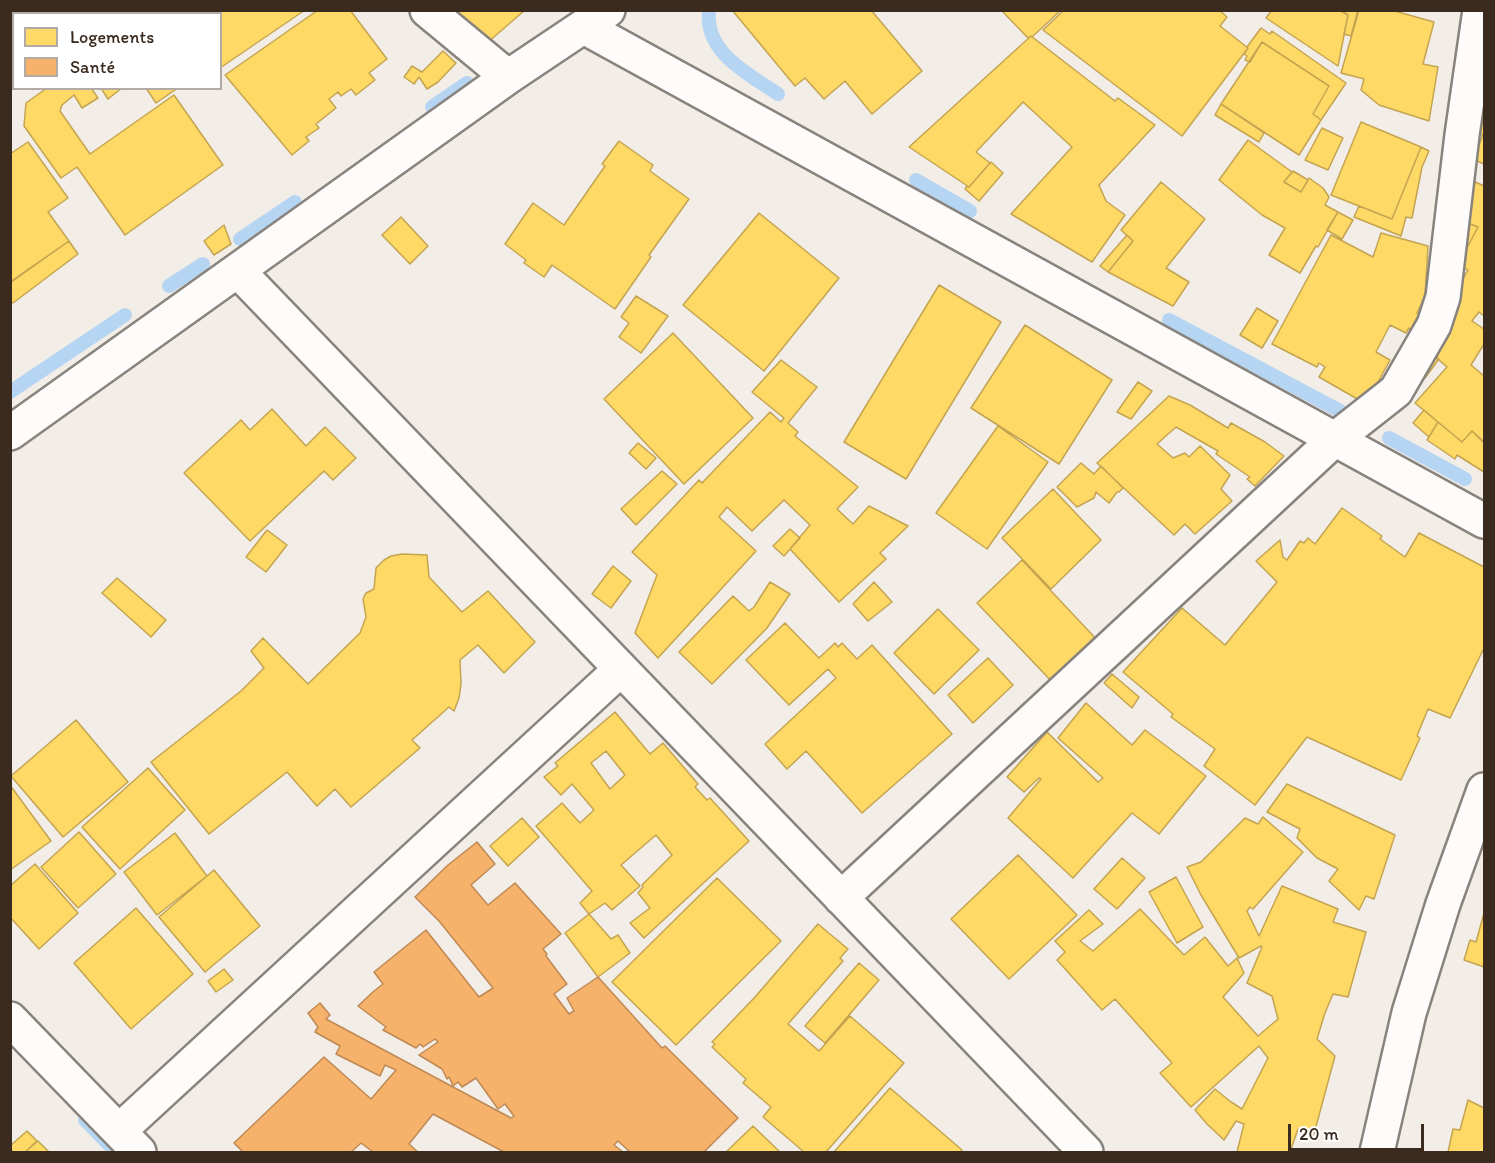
<!DOCTYPE html>
<meta charset="utf-8">
<style>
body{margin:0}
#map{position:relative;width:1495px;height:1163px;overflow:hidden;background:#f3ede7;font-family:Itim,sans-serif}
canvas{display:block}
.frame{position:absolute;inset:0;border:12px solid #3b2a1e;pointer-events:none}
.legend{position:absolute;left:12px;top:12px;width:210px;height:78px;box-sizing:border-box;background:#fff;border:2px solid #b1aaa5;margin:0;padding:8px 10px;list-style:none;font-size:18px;color:#3b2a1e}
.legend li{display:flex;align-items:center;gap:12px;height:30px}
.legend b{width:30px;border:2px solid #b1aaa5}
.scale{position:absolute;left:1288px;top:1124px;width:136px;height:27px;box-sizing:border-box;border:3px solid #3b2a1e;border-top:0;padding-left:8px;font-size:18px;line-height:21px;white-space:nowrap;color:#3b2a1e;-webkit-text-stroke:4px #fff;paint-order:stroke}
</style>
<div id="map">
<canvas width="1495" height="1163"></canvas>
<div class="frame"></div>
<ul class="legend">
<li><b style="height:16px;background:#ffd966"></b>Logements</li>
<li><b style="height:16px;background:#f6b26b"></b>Santé</li>
</ul>
<div class="scale">20 m</div>
</div>
<script>
const g = document.querySelector('canvas').getContext('2d');
g.lineJoin = 'round';
function paint(path, color) { g.fillStyle = color; g.fill(path, 'evenodd'); }
function trace(path, color, width, dash) { g.strokeStyle = color; g.lineWidth = width; g.lineCap = dash ? 'butt' : 'round'; g.setLineDash(dash || []); g.stroke(path); }
const homes = new Path2D(`
 M44,10h91l3,4h-92z
 M174,10h22l-4,4h-16z
 M200,10h105l-85,58v-54h-17z
 M318,10h32l37,49 -18,14 6,7 -19,15 -5,-6 -10,7 -3,-4 -9,7 7,9 -20,16 3,4 -13,9 3,4 -17,14 -67,-80z
 M431,10h94l-46,40z
 M732,10h139l51,61 -50,43 -27,-33 -21,18 -19,-21 -10,8z
 M1001,10h60l-29,27 -1,-1 -3,2z
 M1064,10h155l8,7 -7,9 28,22 -66,88 -139,-106z
 M1272,10h69l7,5 -10,51 -72,-48z
 M1358,10l-7,26 -7,-2 4,-19 -7,-4z
 M1359,10h32l43,12 -11,42 15,3 -9,54 -50,-16 -18,-15 3,-11 -23,-6z
 M1261,28l9,6 2,-3 74,52 -25,37 -8,-6 16,-28 -67,-44 -12,20 -5,-2 2,-4 -3,-2 4,-6 -1,-1z
 M1031,36l84,65 3,-3 37,27 -56,60 7,16 19,14 -33,47 -81,-48 61,-67 -49,-45 -47,50 14,11 -21,24 -60,-40z
 M1262,42l67,44 -16,28 8,6 -22,35 -78,-51z
 M443,51l13,12 -18,19 -11,7 -8,-12 -5,7 -10,-7 8,-11 10,6z
 M47,88h44l7,10 -16,10 -8,-13 -12,10 -2,6 30,43 84,-59 49,70 -98,70 -48,-68 -16,11 -37,-52 2,-23z
 M101,88h21l-14,11z
 M146,88h32l-22,15z
 M1474,98l10,5v61l-11,-5 10,-24 -15,-6z
 M1221,104l43,29 -5,9 -44,-27z
 M1361,122l60,25 -29,72 -61,-24z
 M1322,128l21,10 -15,32 -23,-10z
 M1248,140l44,32 -8,10 17,10 8,-14 14,10 6,9 -4,8 13,7 -20,35 -2,-1 -16,27 -31,-18 16,-27 -23,-13 -43,-35z
 M619,141l34,24 -3,6 39,28 -40,56 2,2 -36,52 -63,-44 -8,12 -20,-14 2,-3 -21,-16 28,-41 31,22 41,-59 -3,-2z
 M28,142l40,56 -20,14 21,29 -59,41v-128z
 M1421,147l8,4 -7,16 -10,51 -6,-1 -5,19 -47,-19 5,-11 33,13z
 M991,162l12,11 -24,28 -14,-12 2,-3 2,1z
 M1293,171l15,9 -7,12 -17,-10z
 M1463,176l21,10v130l-5,-4 -7,9 12,8v15l-13,21 13,11v66l-12,-11 -10,11 -47,-39 32,-36 -15,-13 23,-62 13,-22 -10,-5 20,-38 -25,-10z
 M1161,182l44,37 -39,49 23,14 -16,24 -65,-34 25,-31 -12,-11z
 M1338,212l15,8 -11,19 -15,-9z
 M759,213l80,65 -75,93 -81,-66z
 M401,217l27,29 -18,18 -28,-29z
 M1462,221l16,6 -20,38z
 M224,225l7,19 -17,11 -10,-14z
 M1381,233l47,13 -3,50 -8,17 2,1 -8,15 -2,-1 -3,5 -16,-8 -14,27 14,8 -24,44 -47,-27 6,-10 -6,-4 -2,4 -45,-23 59,-109 42,22z
 M1127,235l6,6 -25,31 -8,-6z
 M69,241l9,13 -65,49 -3,-2v-18z
 M939,285l62,37 -95,157 -62,-37z
 M636,296l32,20 -27,37 -22,-16 10,-14 -8,-6z
 M1257,308l21,13 -16,27 -22,-13z
 M1025,325l87,55 -53,84 -88,-56z
 M673,333l80,85 -69,66 -80,-85z
 M1426,350l13,9 -14,19 -12,-8z
 M781,360l36,27 -29,36 10,9 -3,4 63,51 -21,22 16,15 16,-18 39,20 -28,27 6,6 -47,43 -49,-53 20,-24 -26,-25 -32,31 -25,-24 -8,10 37,34 -98,107 -23,-25 22,-58 -25,-23 67,-72 3,3 68,-71 11,10 3,-4 -32,-26z
 M1138,382l14,9 -21,28 -14,-7z
 M1169,396l21,9 38,23 3,-5 34,19 19,14 -29,30 -8,-7 3,-2 -34,-23 2,-3 -42,-24 -19,17 16,14 12,-5 4,4 11,-11 30,29 -9,14 11,12 -37,33 -10,-10 -11,11 -77,-72z
 M272,409l34,37 19,-19 31,31 -23,22 -9,-9 -74,70 -66,-68 57,-53 9,10z
 M1424,410l14,12 -9,15 -16,-14z
 M1438,422l24,20 10,-11 12,12v29l-27,-17 -2,4 -28,-19z
 M998,426l50,36 -61,87 -51,-36z
 M638,443l18,15 -10,11 -17,-16z
 M1081,463l13,11 7,-8 22,22 -4,4h-2l-8,11 -13,-11 -2,6 -17,9 -20,-20z
 M662,471l15,13 -41,41 -15,-16z
 M1053,489l48,51 -50,49 -49,-51z
 M1342,508l40,28 -2,3 25,18 14,-24 65,34v81l-34,70 -22,-9 -11,27 3,2 -19,42 -94,-43 -52,68 -51,-39 11,-17 -44,-32 2,-3 -50,-42 59,-64 43,37 52,-63 -21,-21 24,-21 3,17 4,3 13,-19 4,2 4,-5 7,6z
 M790,529l10,9 -16,18 -11,-10z
 M267,530l20,15 -21,27 -20,-15z
 M402,554l25,1 2,22 33,35 26,-21 47,51 -31,31 -26,-28 -18,15 1,24 -2,14 -5,13 -5,-4 -37,33 8,8 -69,59 -16,-18 -18,17 -30,-34 -78,62 -58,-72 90,-71 23,-23 -13,-17 12,-13 45,46 52,-51 6,-16 -3,-18 3,-6 8,-4 2,-21 8,-8 7,-4z
 M1022,560l78,83 -44,43 -79,-83z
 M613,566l18,15 -20,27 -19,-14z
 M117,578l49,42 -15,17 -49,-44z
 M770,582l20,12 -23,34 -55,56 -33,-32 54,-56 16,15 5,-4z
 M874,582l18,20 -24,19 -15,-17z
 M938,609l41,41 -45,44 -40,-41z
 M785,623l34,35 16,-15 3,4 4,-4 15,16 15,-14 80,89 -90,79 -56,-62 -19,18 -22,-25 71,-66 -8,-9 -39,36 -43,-45z
 M988,658l25,27 -40,38 -25,-28z
 M1112,674l27,23 -7,11 -28,-25z
 M1086,703l46,42 13,-15 61,46 -47,58 -27,-21 -59,65 -65,-60 33,-39 -2,-1 -15,14 -17,-15 40,-45 51,50 5,-4 -45,-40z
 M615,712l35,42 13,-11 35,41 -3,3 12,13 3,-2 39,43 -105,97 -14,-15 20,-15 -12,-15 5,-6 -1,-2 30,-30 -16,-20 -35,30 19,21 -28,24 -7,-7 -16,11 -9,-11 12,-12 -56,-65 26,-23 18,20 14,-13 -22,-26 -11,11 -17,-18 14,-11 -3,-3zM606,751l19,24 -15,14 -19,-26z
 M76,720l52,62 -65,55 -52,-61z
 M148,768l37,42 -65,59 -38,-42z
 M1287,784l108,51 -21,64 -8,-3 -7,14 -30,-29 9,-12 -21,-11 -20,-20 3,-9 -33,-17z
 M10,785l41,56 -41,29z
 M1263,817l40,35 -50,57 -3,-2 -3,4 12,25 23,-50 56,23 -5,13 33,10 -18,65 -15,-3 -8,19 -8,26 18,17 -21,78 -16,-5 -8,23h-53l7,-28 -8,-3 -12,19 -17,-16 -12,-14 20,-21 16,13 11,7 26,-51 -9,-12 -68,61 -31,-34 12,-10 -57,-64 -13,11 -45,-50 8,-8 -10,-11 34,-31 14,14 -23,17 13,10 47,-42 44,46 21,-18 23,29 9,-8 7,15 -21,24 35,39 20,-17 -6,-23 -25,-13 15,-36 -1,-1 -22,12 -38,-63 -14,-28 14,-5 44,-44 13,6z
 M522,818l17,19 -31,29 -18,-20z
 M79,832l37,42 -38,34 -37,-41z
 M175,833l32,43 -50,39 -33,-43z
 M1018,855l59,60 -68,64 -58,-60z
 M1122,858l23,20 -28,31 -23,-20z
 M35,864l43,49 -39,36 -29,-32v-31z
 M214,870l46,56 -55,46 -46,-55z
 M1176,877l27,50 -26,16 -28,-51z
 M717,878l64,63 -105,104 -64,-63z
 M136,908l57,66 -62,55 -57,-66z
 M1484,913v54l-20,-7 6,-20 6,2z
 M589,914l22,25 7,-4 12,18 -32,24 -33,-44z
 M818,924l30,25 -8,9 3,3 -55,63 31,27 31,-35 54,47 -78,89h-22l-41,-35 8,-10 -28,-24 3,-4 -34,-32 3,-3 -3,-2 43,-45z
 M859,963l20,17 -54,63 -20,-17z
 M224,969l9,11 -17,12 -8,-11z
 M890,1088l72,62 -2,2h-126z
 M1468,1100l16,8v44h-36l5,-23 7,1z
 M753,1126l27,26h-54z
 M27,1131l10,10 -12,11h-15l2,-2 -2,-4z
 M38,1141l11,11h-24z`);
paint(homes, '#ffd966');
trace(homes, '#c4a450', 1.5);
const health = new Path2D(`
 M477,842l18,22 -24,21 17,20 27,-22 46,51 -18,15 4,5 -1,2 21,28 -13,10 15,20 5,-3 -7,-13 31,-21 64,71 3,-2 73,72 -34,34h-74l-12,-11 -4,4 9,7h-119l-71,-38 -24,30 9,8h-45l-12,-9 -10,9h-108l-9,-9 90,-86 47,42 25,-29 -11,-5 -5,11 -44,-22 4,-8 -25,-14 3,-5 -10,-14 12,-10 10,12 -4,4 185,99 3,-2 -9,-12 -7,5 -22,-31 -14,9 -4,-5 -5,4 -4,-9 -2,2 -5,-10 -23,-14 19,-13 -3,-3 -12,8 -3,-3 -4,4 -33,-18 3,-3 -28,-21 16,-15 9,-7 -9,-12 52,-42 53,67 14,-9 -54,-67 -24,-24 33,-32z`);
paint(health, '#f6b26b');
trace(health, '#be8954', 1.5);
trace(new Path2D(`
 M709,10c-5,43 40,64 69,84
 M432,107l35,-24
 M916,180l54,31
 M240,239l55,-37
 M169,286l34,-22
 M1169,320l186,99
 M10,392l115,-77
 M1389,438l76,41
 M85,1120l31,32`), '#b5d5f2', 14);
const minor = new Path2D(`
 M427,10l81,67
 M584,27l900,494
 M238,271l848,881
 M10,433l498,-356 100,-67
 M841,898l494,-459 61,-48 38,-66 9,-28 19,-162 18,-125
 M10,1019l129,133
 M119,1131l502,-462`);
const secondary = new Path2D(`
 M1377,1152l32,-139 34,-109 41,-114`);
trace(minor, '#89837d', 38);
trace(secondary, '#89837d', 38);
trace(minor, '#fdfcfb', 33);
trace(secondary, '#fdfcfb', 33);
</script>
